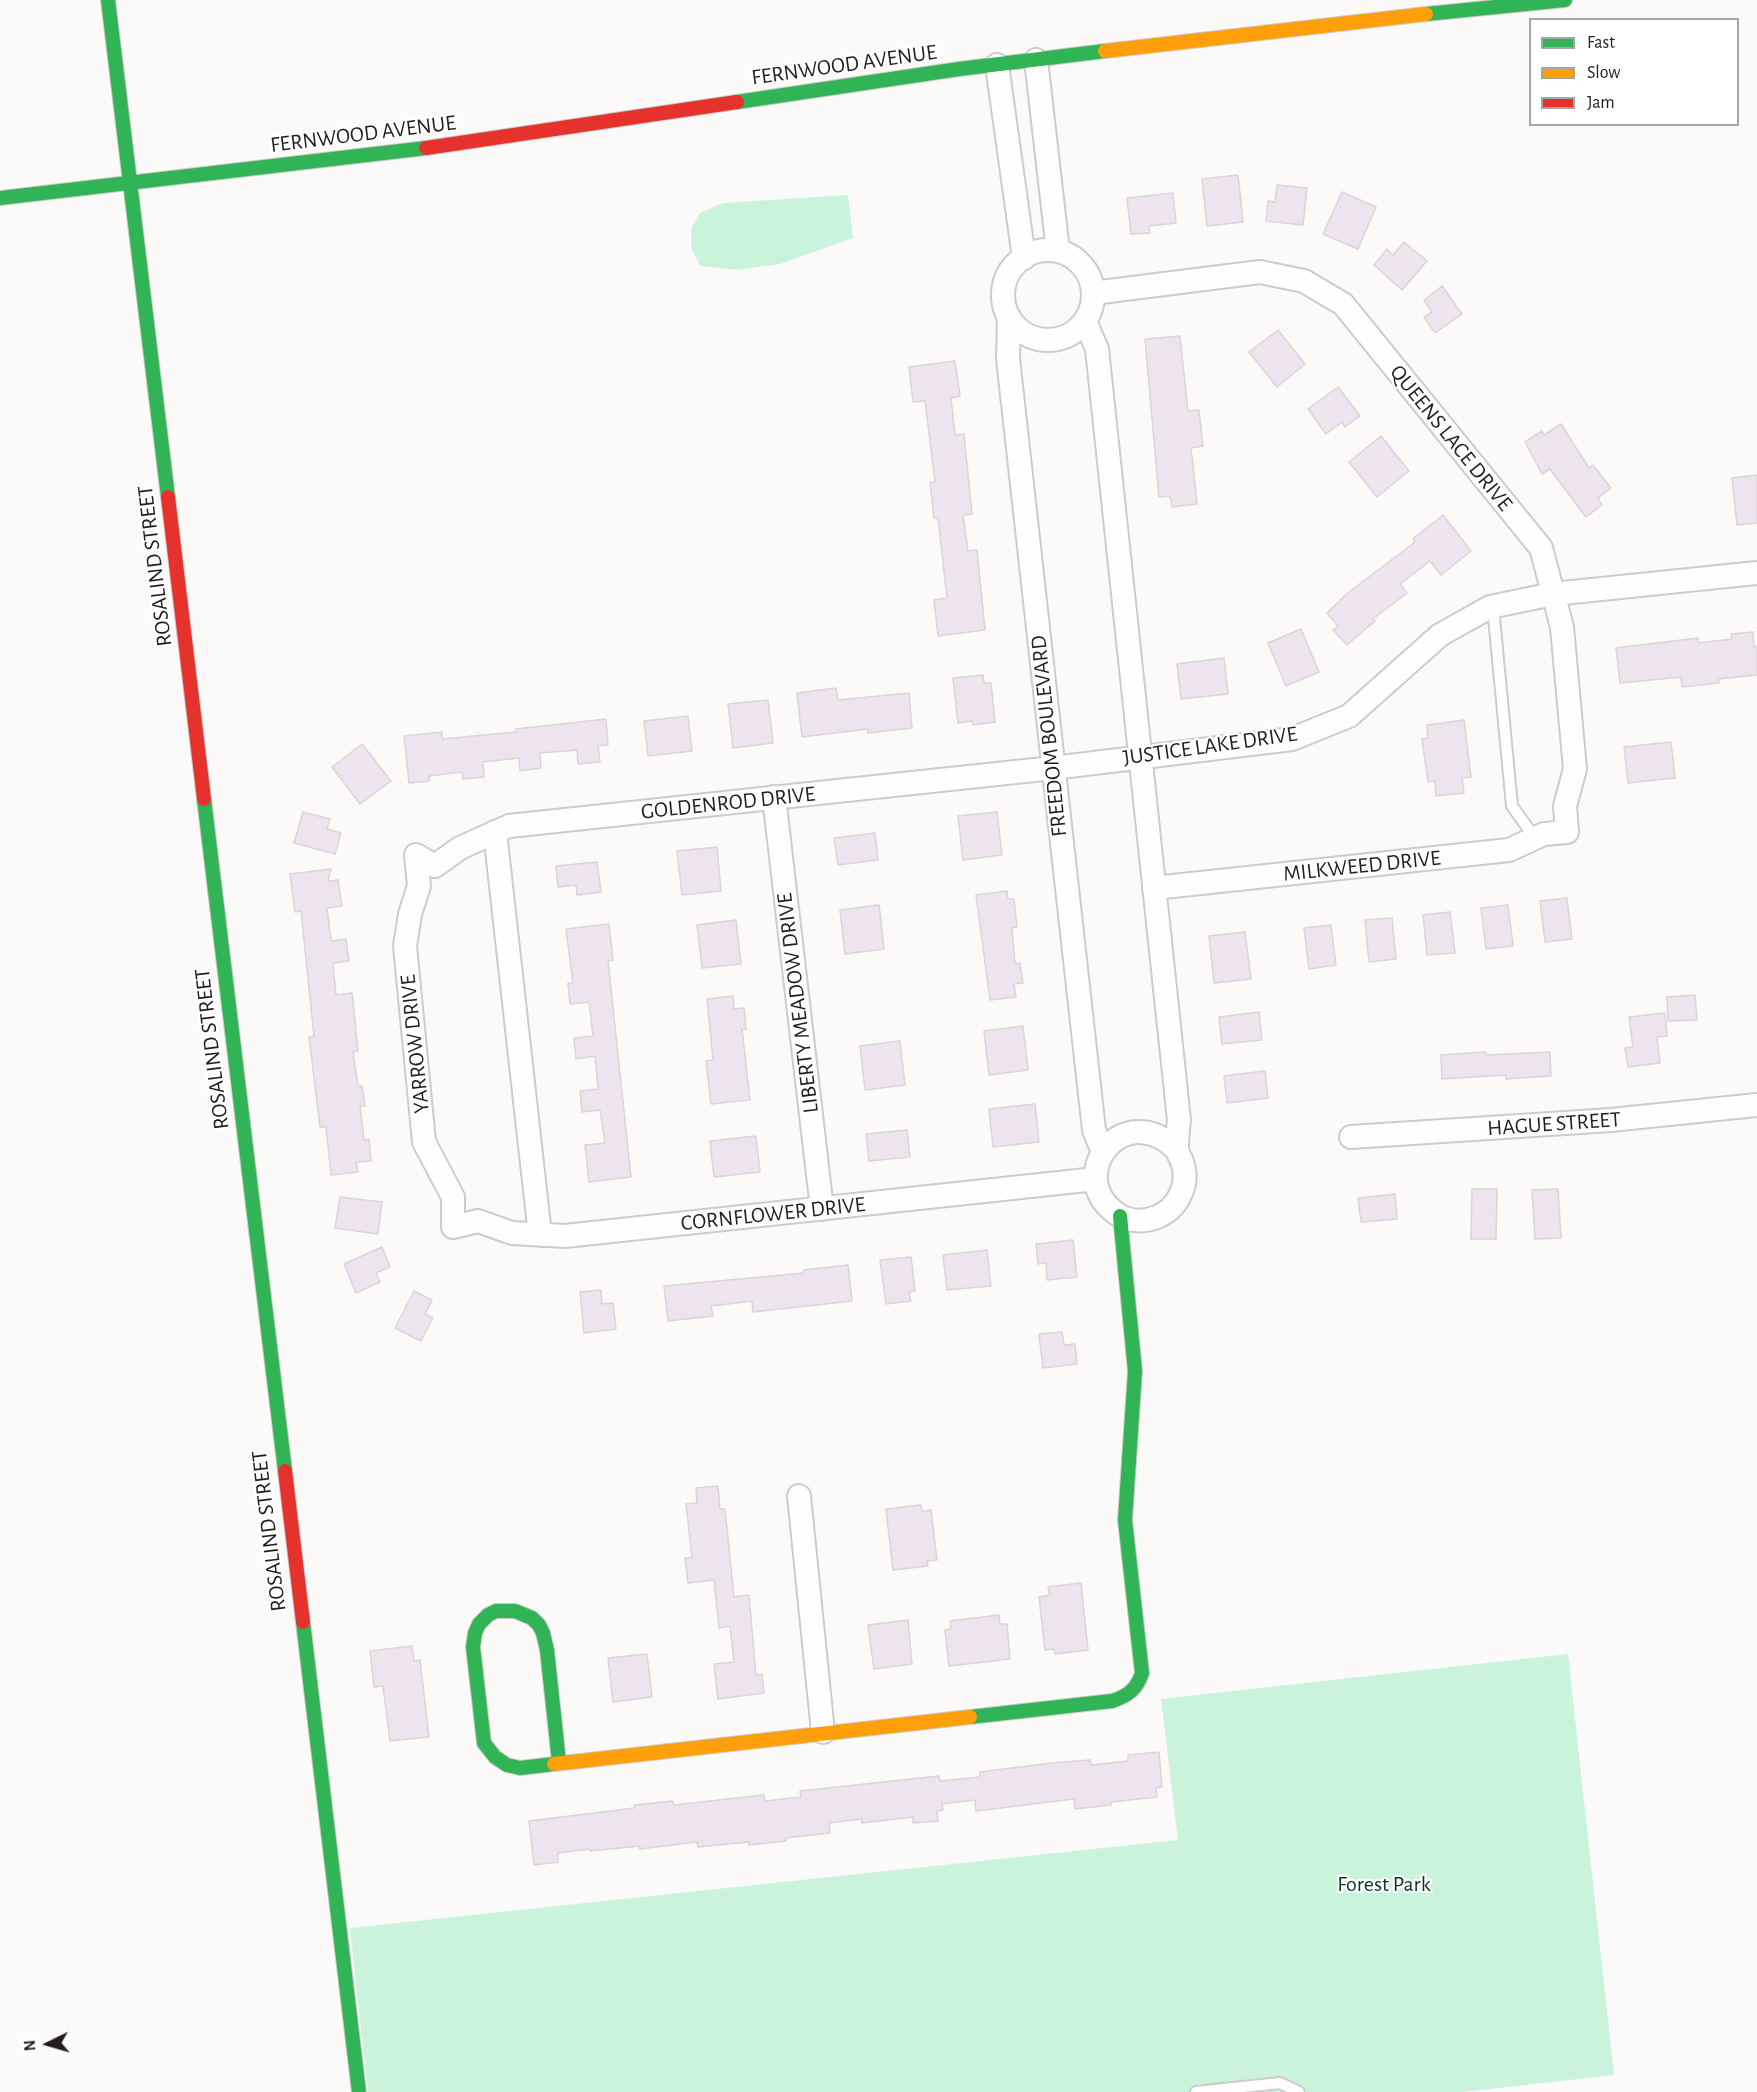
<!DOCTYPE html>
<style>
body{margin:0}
#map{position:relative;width:1757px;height:2092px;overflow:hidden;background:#fcfaf8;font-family:"Alegreya Sans",sans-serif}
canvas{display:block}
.legend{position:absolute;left:1529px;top:18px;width:210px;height:108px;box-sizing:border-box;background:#fff;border:2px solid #a6a5a5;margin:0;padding:8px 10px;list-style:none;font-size:18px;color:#211e1d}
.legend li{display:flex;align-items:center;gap:12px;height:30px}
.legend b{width:30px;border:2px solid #a6a5a5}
.north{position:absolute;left:18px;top:2014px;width:60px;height:60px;-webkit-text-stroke:4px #fff;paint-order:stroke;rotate:265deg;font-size:16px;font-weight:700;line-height:24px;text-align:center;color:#211e1d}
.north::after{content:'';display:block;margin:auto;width:21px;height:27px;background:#211e1d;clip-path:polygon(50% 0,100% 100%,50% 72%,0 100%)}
</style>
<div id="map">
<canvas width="1757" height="2092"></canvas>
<ul class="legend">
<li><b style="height:8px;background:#30b455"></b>Fast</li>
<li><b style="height:8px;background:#ff9f0a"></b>Slow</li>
<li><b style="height:8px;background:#e5322d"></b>Jam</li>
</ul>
<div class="north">N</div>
</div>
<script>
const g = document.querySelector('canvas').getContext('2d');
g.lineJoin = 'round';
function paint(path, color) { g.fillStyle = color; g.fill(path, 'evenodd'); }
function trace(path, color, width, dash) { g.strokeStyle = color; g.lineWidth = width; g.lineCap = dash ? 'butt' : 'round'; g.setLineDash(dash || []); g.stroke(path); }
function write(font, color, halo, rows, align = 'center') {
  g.font = font + ' "Alegreya Sans",sans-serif'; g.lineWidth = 4.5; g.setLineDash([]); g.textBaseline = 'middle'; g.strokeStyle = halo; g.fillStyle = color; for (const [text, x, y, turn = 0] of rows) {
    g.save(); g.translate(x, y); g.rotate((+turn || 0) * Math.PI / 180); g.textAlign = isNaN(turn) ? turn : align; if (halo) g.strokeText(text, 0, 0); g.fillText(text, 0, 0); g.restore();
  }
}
paint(new Path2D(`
 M848,195l5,43 -73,26 -42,6 -38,-4 -9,-19v-18l9,-16 23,-10z
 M1568,1654l46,421 -151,17h-1095l-18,-164 828,-88 -17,-141z`), '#caf3dc');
const building = new Path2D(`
 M1238,175l5,47 -36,4 -5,-47z
 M1277,185l30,3 -4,37 -37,-4 2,-20 7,1z
 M1342,192l34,15 -18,42 -35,-15z
 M1173,193l3,30 -27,3 1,7 -19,1 -4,-36z
 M1404,242l23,19 -25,29 -28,-25 13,-16 6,6z
 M1442,286l20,28 -27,19 -11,-16 8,-5 -8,-12z
 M1278,330l27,34 -28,23 -28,-35z
 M1180,336l8,75 11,-1 4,36 -12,2 6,56 -25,3 -2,-11 -11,1 -14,-158z
 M955,361l5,35 -9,2 4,37 9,-1 8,80 -9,1 5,36 9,-1 8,80 -47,6 -4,-36 13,-2 -9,-80h-4l-4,-36h5l-10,-81 -12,1 -4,-35z
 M1338,387l22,29 -15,11 -3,-5 -16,12 -18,-25z
 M1561,424l28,44 4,-3 18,23 -13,10 4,7 -16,12 -36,-48 -8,5 -17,-32 17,-11 2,4z
 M1381,436l28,35 -32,26 -28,-35z
 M1757,475v48l-20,2 -5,-47z
 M1443,515l28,36 -30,24 -11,-14 -30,23 7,9 -34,26 2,2 -28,24 -14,-15 5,-4 -11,-13 22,-21 66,-50 -2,-3z
 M1301,629l18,43 -33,14 -18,-43z
 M1753,632l1,15 3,-1v29l-39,4 1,4 -37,4 -1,-10 -61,6 -4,-35 82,-10v5l34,-4 -1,-5z
 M1224,658l4,36 -47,5 -4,-35z
 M983,675l1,8h7l4,39 -22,3 -1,-4 -14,2 -5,-45z
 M836,688l2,12 71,-7 3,35 -44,5v-4l-66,8 -5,-44z
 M768,700l5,43 -40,5 -5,-44z
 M688,716l4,35 -44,5 -4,-35z
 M606,719l2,26 -10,1 2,16 -22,2 -1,-14 -37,3 1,15 -21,3 -1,-13 -36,4 1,15 -21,2 -1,-7 -33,4 1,5 -21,2 -5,-47 38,-4v7l74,-7v-3z
 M1464,720l7,57 -9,1 2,15 -28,3 -1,-15 -7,1 -6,-43 6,-1 -1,-13z
 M1671,742l4,36 -47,5 -4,-36z
 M362,744l29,37 -31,23 -28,-37z
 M303,812l27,7 -3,10 14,4 -6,21 -41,-11z
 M997,812l5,43 -39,5 -5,-44z
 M875,833l3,27 -40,5 -4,-27z
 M717,847l4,44 -39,4 -5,-44z
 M597,862l4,30 -24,3 -1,-10 -18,2 -2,-21z
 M331,869l-3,12 10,-1 4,26 -15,2 4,33 15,-2 3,22 -16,2 3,32 16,-2 6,58 -5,1 5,34h4l3,20h-5l4,34 5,-1 2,22 -15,1 2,10 -27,3 -5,-48h-6l-11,-90 5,-1 -13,-125 -6,1 -5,-38z
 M1007,891l1,8h6l3,28 -5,1 3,36 5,-1 3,20 -9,1 2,13 -26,3 -14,-105z
 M1567,898l5,41 -27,3 -5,-41z
 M879,905l5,44 -39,5 -5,-44z
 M1508,905l5,41 -27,3 -5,-41z
 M1450,912l5,41 -28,2 -4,-40z
 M1392,918l4,41 -27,3 -4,-42z
 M736,920l5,44 -39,4 -5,-43z
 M609,924l4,36 -5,1 23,216 -42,5 -4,-37 20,-2 -5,-33 -18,2 -2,-21 18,-2 -3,-33 -19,3 -2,-21 19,-2 -4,-34 -19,2 -2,-21h5l-7,-54z
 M1331,925l5,40 -27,4 -5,-41z
 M1245,932l6,47 -37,4 -5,-47z
 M1695,995l2,25 -29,1 -1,-24z
 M733,996l1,13 10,-1 2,21h-4l8,71 -39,4 -5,-43 7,-1 -6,-61z
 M1259,1012l3,28 -40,4 -3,-27z
 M1665,1013l2,23 -10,1 3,26 -32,4 -3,-19 8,-1 -4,-30z
 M1023,1026l5,44 -39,5 -5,-44z
 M900,1041l5,44 -40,5 -5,-44z
 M1486,1052v3l64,-3 1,24 -45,3v-4l-64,4 -1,-24z
 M1265,1071l3,27 -41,5 -3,-27z
 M1035,1104l4,38 -46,5 -4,-38z
 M907,1130l3,27 -41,4 -3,-27z
 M756,1136l4,36 -46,5 -4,-36z
 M1472,1189h25l-1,50h-25z
 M1558,1189l3,49 -26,1 -3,-49z
 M1395,1194l2,25 -36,3 -3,-24z
 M340,1197l42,5 -4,32 -43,-6z
 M1073,1240l4,37 -30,3 -1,-17 -8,1 -2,-20z
 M382,1247l8,20 -14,6 4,9 -24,11 -12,-29z
 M987,1250l4,36 -44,4 -4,-35z
 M911,1257l4,34 -6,1 2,9 -25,3 -6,-44z
 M848,1265l4,36 -99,11 -1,-11 -41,5 2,10 -45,5 -4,-35 140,-13v-3z
 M601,1290l1,14 11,-1 3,26 -32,4 -4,-41z
 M414,1291l18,9 -7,14 8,4 -12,23 -26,-13z
 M1062,1332l2,13 11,-1 2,20 -34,4 -4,-34z
 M718,1486l2,23h5l9,88 15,-2 7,80 6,-1 2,19 -46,6 -4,-35 20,-2 -4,-36 -11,2 -5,-48 -26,3 -3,-25h7l-6,-54 11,-1 -1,-15z
 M921,1505l1,7 9,-2 6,50 -10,1 1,5 -35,4 -7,-61z
 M1081,1583l7,67 -33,4 -1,-5 -9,1 -6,-53 11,-2 -2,-8z
 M999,1615l1,9h7l3,35 -61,7 -4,-36 6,-1 -1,-8z
 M908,1620l4,44 -38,5 -6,-44z
 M412,1646l2,15 6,-1 9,77 -39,4 -7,-55 -9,1 -4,-36z
 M647,1654l5,43 -39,5 -5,-44z
 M1159,1752l3,35 -6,1 1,9 -46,5v3l-36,4 -1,-10 -98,12 -1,-11 -33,4 1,6 -6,1 1,10 -25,2v-6l-51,6v-4l-33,4 1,10 -45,5 1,3 -37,4v-3l-51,5 -1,-5 -58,7v-3l-49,5v-2l-32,4v9l-24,3 -5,-44 105,-13v-3l39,-4 1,4 90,-10 1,6 36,-4 -1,-6 139,-15 1,5 40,-4v-5l72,-9 38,-3 1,5 37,-4v-6z`);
paint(building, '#ede4ee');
trace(building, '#d7d6d5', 1.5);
const lane = new Path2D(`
 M1493,607l19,199 23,32
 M1196,2092l84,-9 19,9`);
const street = new Path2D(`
 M1036,60l22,191
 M997,65l27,193
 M1003 295a45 45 0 1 1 90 0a45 45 0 1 1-90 0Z
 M1093,293l167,-21 44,9 39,23 198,244 21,79 13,142 -10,37 2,26 -23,2 -35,16 -355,38
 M1009,317l-1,42 86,771 9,22
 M1085,321l12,28 82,771c-1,9 -2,19 -2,28 0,6 5,11 6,17 6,21 -6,44 -26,52 -13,5 -28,5 -40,-3 -54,-37 6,-118 60,-64
 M774,797l48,412
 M495,832l45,403
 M416,855l19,11 25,-18 49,-22 544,-58 239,-29 57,-23 91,-81 50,-28 63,-13 204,-21
 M416,855l3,31 -9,28 -5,32 19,196 29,55v30l25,-6 34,12 53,3 531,-57
 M1351,1137l260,-17 146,-15
 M799,1496l24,236`);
const fast = new Path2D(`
 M108,0l60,497
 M1426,14l139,-14
 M737,102l222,-33 146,-18
 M0,198l426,-50
 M204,799l81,672
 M303,1622l56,470
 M970,1717l142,-16c16,-5 25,-12 30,-28l-17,-153 10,-149 -15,-155
 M554,1764l-34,4 -13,-3 -12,-8 -11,-14 -11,-96 2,-14 4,-9 9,-9 8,-4h19l17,7 7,7 4,8 4,17 12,112`);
const slow = new Path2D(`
 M1105,51l321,-37
 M554,1764l416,-47`);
const jam = new Path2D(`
 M426,148l311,-46
 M168,497l36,302
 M285,1471l18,151`);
trace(lane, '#ceccca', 14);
trace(street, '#ceccca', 26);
trace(fast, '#ceccca', 16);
trace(slow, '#ceccca', 16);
trace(jam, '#ceccca', 16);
trace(lane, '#fffefe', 10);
trace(street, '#fffefe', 22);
trace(fast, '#30b455', 14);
trace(slow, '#ff9f0a', 14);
trace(jam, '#e5322d', 14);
write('22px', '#211e1d', '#fff', [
 ["FERNWOOD AVENUE",844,65,-8],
 ["FERNWOOD AVENUE",363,134,-7],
 ["QUEENS LACE DRIVE",1451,438,51],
 ["ROSALIND STREET",155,566,-97],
 ["FREEDOM BOULEVARD",1049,736,-96],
 ["JUSTICE LAKE DRIVE",1210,746,-8],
 ["GOLDENROD DRIVE",728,803,-6],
 ["MILKWEED DRIVE",1362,866,-6],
 ["LIBERTY MEADOW DRIVE",798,1003,-97],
 ["YARROW DRIVE",415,1044,-96],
 ["ROSALIND STREET",212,1049,-97],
 ["HAGUE STREET",1554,1124,-4],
 ["CORNFLOWER DRIVE",773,1214,-6],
 ["ROSALIND STREET",269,1531,-97]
]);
write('22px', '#0e3422', '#fff', [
 ["Forest Park",1384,1884]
]);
</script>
